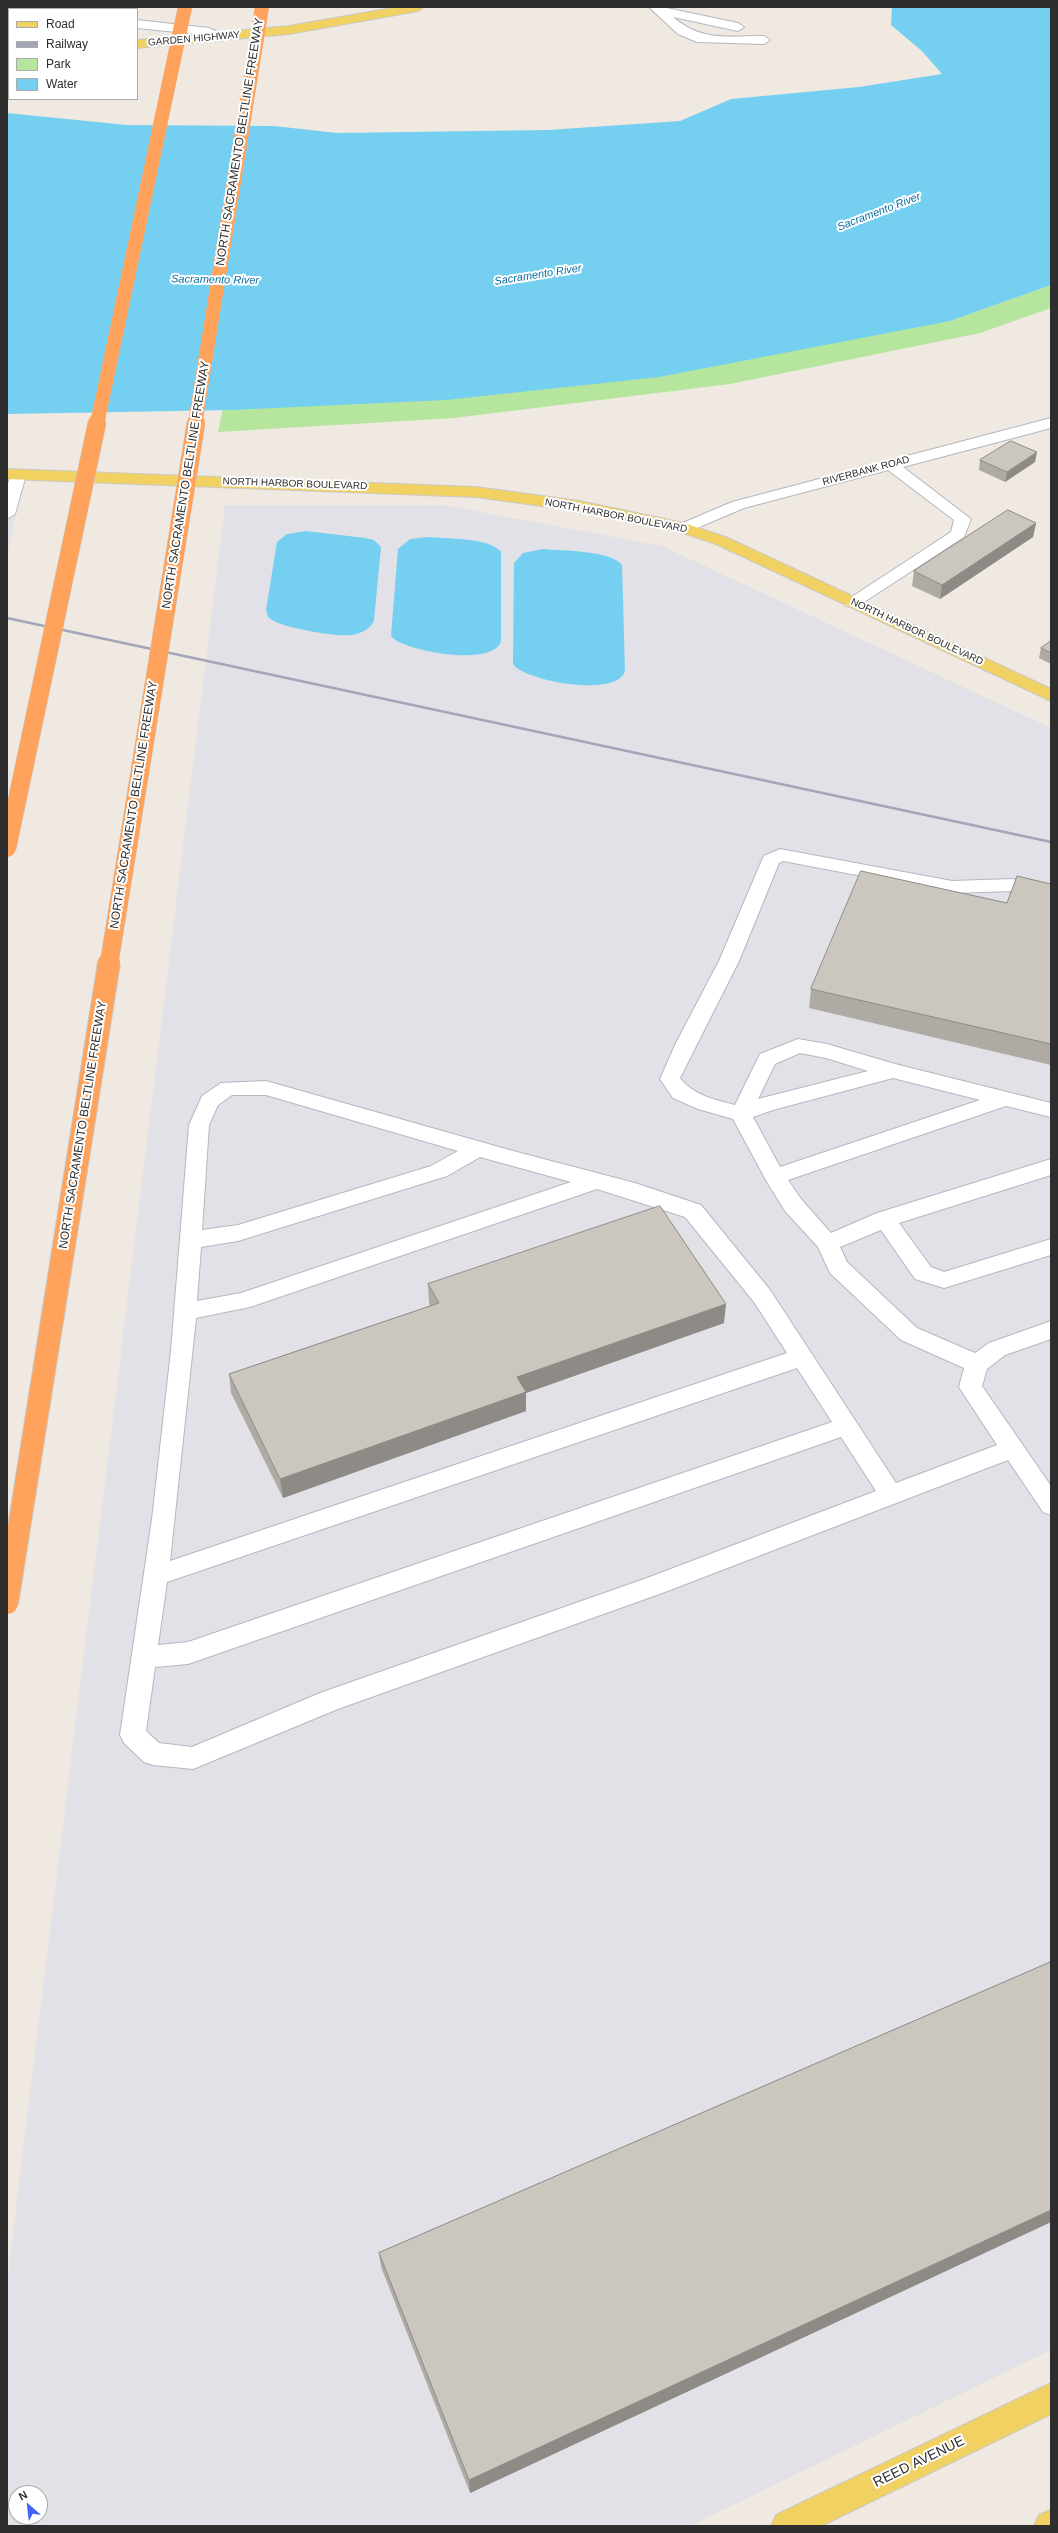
<!DOCTYPE html>
<style>
body{margin:0}
#map{position:relative;width:1058px;height:2533px;overflow:hidden;background:#efe9e1;font-family:Helvetica,sans-serif}
canvas{display:block}
.frame{position:absolute;inset:0;border:8px solid #2e2e2e;pointer-events:none}
.legend{position:absolute;left:8px;top:8px;width:130px;height:92px;box-sizing:border-box;background:#fff;border:1px solid #ababab;margin:0;padding:5px 7px;list-style:none;font-size:12px;color:#2e2e2e}
.legend li{display:flex;align-items:center;gap:8px;height:20px}
.legend b{width:20px;border:1px solid #ababab}
.north{position:absolute;left:8px;top:2485px;width:40px;height:40px;box-sizing:border-box;background:#fff;border:1px solid #ababab;border-radius:50%;rotate:332deg;font-size:11px;font-weight:700;line-height:16px;text-align:center;color:#2e2e2e}
.north::after{content:'';display:block;margin:auto;width:14px;height:18px;background:#4264fb;clip-path:polygon(50% 0,100% 100%,50% 72%,0 100%)}
</style>
<div id="map">
<canvas width="1058" height="2533"></canvas>
<div class="frame"></div>
<ul class="legend">
<li><b style="height:5px;background:#f2d163"></b>Road</li>
<li><b style="height:5px;background:#a3a6b8"></b>Railway</li>
<li><b style="height:11px;background:#b6e59e"></b>Park</li>
<li><b style="height:11px;background:#75cff0"></b>Water</li>
</ul>
<div class="north">N</div>
</div>
<script>
const g = document.querySelector('canvas').getContext('2d');
g.lineJoin = 'round';
function paint(path, color) { g.fillStyle = color; g.fill(path, 'evenodd'); }
function trace(path, color, width, dash) { g.strokeStyle = color; g.lineWidth = width; g.lineCap = dash ? 'butt' : 'round'; g.setLineDash(dash || []); g.stroke(path); }
function write(font, color, halo, rows, align = 'center') {
  g.font = font + ' Helvetica,sans-serif'; g.lineWidth = 4; g.setLineDash([]); g.textBaseline = 'middle'; g.strokeStyle = halo; g.fillStyle = color; for (const [text, x, y, turn = 0] of rows) {
    g.save(); g.translate(x, y); g.rotate((+turn || 0) * Math.PI / 180); g.textAlign = isNaN(turn) ? turn : align; if (halo) g.strokeText(text, 0, 0); g.fillText(text, 0, 0); g.restore();
  }
}
paint(new Path2D(`
 M7,484l15,1 -15,70z
 M225,505h218l219,41 389,182v1622l-361,176h-683v-245zM16,2493h24v24h-24z`), '#e3e1e8');
paint(new Path2D(`
 M1051,285v23l-71,25 -250,51 -276,34 -236,14 7,-34 725,-77z`), '#b6e59e');
paint(new Path2D(`
 M892,7h159v278l-101,36 -291,56 -213,23 -214,10 -225,4v-301l120,12 147,1 63,7 211,-3 132,-9 51,-22 128,-12 83,-13 -20,-23 -31,-26z
 M306,531l59,7 9,2 7,7 -7,73c-3,9 -12,13 -22,15 -16,2 -73,-7 -84,-18l-2,-7 11,-68 10,-8z
 M427,537c18,2 63,0 74,15v89c-7,27 -99,10 -110,-5l7,-87 12,-10z
 M543,549c20,2 67,1 79,16l3,106c-8,28 -103,9 -112,-7l1,-101 9,-10z`), '#75cff0');
const minor = new Path2D(`
 M60,7h14l1,2h-14z
 M649,7h13l76,16 6,4 -6,4 -65,-14c29,25 55,19 91,19l6,4 -6,4 -67,-2 -19,-8z
 M137,20l72,8 19,9 -6,4 -15,-6 -70,-7z
 M1051,418v10l-148,39 68,52 -7,18 -106,69h-12l-2,-4 107,-70 3,-12 -66,-50 -144,38 -54,23 -6,2 -8,-5 2,-3 54,-23z
 M18,470l8,5 -11,39 -8,5v-33l5,-14z
 M780,849l172,32 61,-2 38,9v12l-38,-9 -61,2 -169,-32 -4,2 -40,98 -59,117c13,17 35,22 55,27l25,-51 38,-15 29,5 68,20 156,39v14l-45,-11 -218,74 13,19 30,34 46,-20 174,-54v16l-152,48 32,44 13,5 107,-33v16l-107,33 -29,-9 -34,-49 -41,17 7,15 70,66 58,25 14,-10 62,-22v18l-46,16 -18,14 -5,17 69,100v29l-8,-3 -35,-52 -343,132 -327,117 -145,60 -40,-4 -9,-3 -20,-19 -4,-8 32,-216 19,-168 18,-226 13,-29 19,-13 45,-2 247,70 122,32 66,22 69,85 126,193 101,-38 -38,-58 5,-19 -63,-28 -71,-67 -12,-26 -33,-36 -18,-29 -34,-63 -35,-10 -25,-11 -13,-19 16,-36 43,-82 43,-101 2,-4zM800,1053l26,5 42,13 -110,28 17,-35zM893,1078l87,22 -200,67 -27,-50 20,-7zM232,1095h34l192,56 -27,15 -193,59 -36,5 7,-105 9,-20zM480,1157l91,25 -330,111 -44,8 4,-54 37,-6 209,-65zM597,1189l88,28 69,85 33,51 -617,208 26,-243 54,-11zM797,1368l35,54 -644,220 -30,3 9,-63zM841,1437l35,54 -229,87 -327,115 -128,54 -33,-4 -13,-12 9,-64 33,-3z`);
const major = new Path2D(`
 M398,7h26l-6,4 -129,23 -152,14v-8l152,-14z
 M7,41l2,1v8l-2,-1z
 M7,469l469,18 103,14 105,22 44,15 323,151v12l-335,-157 -36,-12 -101,-21 -103,-14 -469,-18z
 M1051,2383v31l-230,112h-50l5,-11z
 M1050,2510l1,16h-17l5,-11z`);
trace(minor, '#b4b7c1', 2);
trace(major, '#c9c9c9', 2);
paint(minor, '#fff');
paint(major, '#f2d163');
trace(new Path2D(`
 M7,618l1044,224`), '#a3a6b8', 2.5);
const highwayBridgeFar2 = new Path2D(`
 M97,424l88,-417
 M195,424l67,-417`);
const highwayBridgeFar1 = new Path2D(`
 M7,848l90,-425
 M109,964l87,-541`);
const highwayBridge = new Path2D(`
 M7,1603l102,-640`);
trace(highwayBridgeFar2, '#c9c9c9', 14, []);
trace(highwayBridgeFar1, '#c9c9c9', 19, []);
trace(highwayBridge, '#c9c9c9', 24, []);
trace(highwayBridgeFar2, '#ffa35c', 14);
trace(highwayBridgeFar1, '#ffa35c', 18);
trace(highwayBridge, '#ffa35c', 22);
paint(new Path2D(`
 M980,460l55,2 -30,20 -26,-12z
 M1036,523l-3,14 -93,62 -28,-13 2,-15z
 M1051,641v23l-12,-6 2,-10z
 M1051,884v181l-242,-57 2,-19 196,-86z
 M428,1284l296,39 -198,70v18l-243,87 -52,-105 -2,-19 201,-68 -1,-3z
 M1051,1962v260l-581,271 -89,-226 -2,-14z`), '#afaba4');
paint(new Path2D(`
 M1037,452l-2,10 -30,20 2,-10z
 M1036,523l-3,14 -93,62 2,-14z
 M726,1304l-2,19 -198,70v18l-243,87 -3,-19 237,-102z
 M1051,2210v12l-581,271 -1,-13z`), '#8e8b86');
const building = new Path2D(`
 M1011,441l26,11 -30,20 -27,-12z
 M1008,510l28,13 -94,62 -28,-14z
 M1051,641v12l-10,-5z
 M861,871l146,32 10,-27 34,8v160l-240,-55z
 M660,1206l66,98 -209,73 9,15 -246,87 -51,-105 210,-71 -11,-19z
 M1051,1962v248l-582,270 -90,-227z`);
paint(building, '#cbc7bf');
trace(building, '#8e8b86', 1);
write('10px', '#2e2e2e', '#fff', [
 ["GARDEN HIGHWAY",194,39,-5],
 ["RIVERBANK ROAD",866,471,-15],
 ["NORTH HARBOR BOULEVARD",295,484,2],
 ["NORTH HARBOR BOULEVARD",616,516,11],
 ["NORTH HARBOR BOULEVARD",917,632,25]
]);
write('italic 11px', '#0d6fa3', '#fff', [
 ["Sacramento River",879,212,-21],
 ["Sacramento River",538,275,-9],
 ["Sacramento River",215,280,1]
]);
write('12px', '#2e2e2e', '#fff', [
 ["NORTH SACRAMENTO BELTLINE FREEWAY",240,142,-81],
 ["NORTH SACRAMENTO BELTLINE FREEWAY",186,485,-81],
 ["NORTH SACRAMENTO BELTLINE FREEWAY",134,805,-81],
 ["NORTH SACRAMENTO BELTLINE FREEWAY",83,1125,-81]
]);
write('14px', '#2e2e2e', '#fff', [
 ["REED AVENUE",919,2462,-26]
]);
</script>
